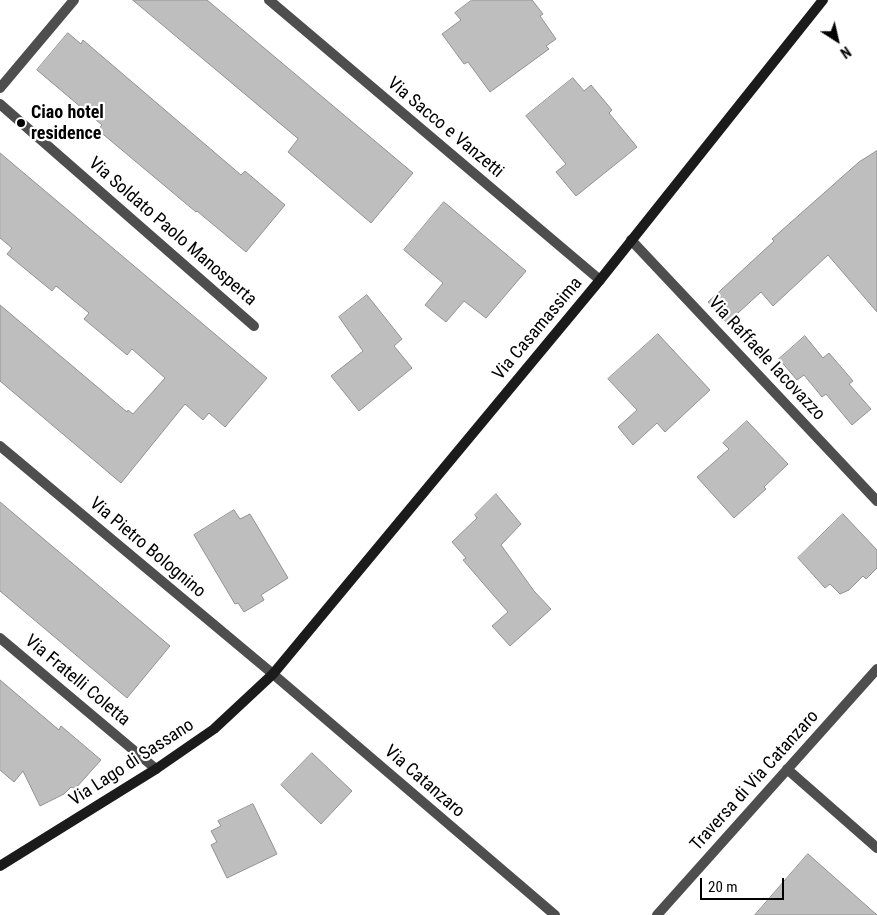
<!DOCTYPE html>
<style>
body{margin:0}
#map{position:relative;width:877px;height:915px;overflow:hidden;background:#fff;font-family:"Roboto Condensed",sans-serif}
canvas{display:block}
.north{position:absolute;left:812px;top:15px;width:50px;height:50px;-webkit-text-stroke:4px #fff;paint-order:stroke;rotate:145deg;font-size:14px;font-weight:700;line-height:20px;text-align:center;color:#000}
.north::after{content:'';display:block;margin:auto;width:18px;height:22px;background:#000;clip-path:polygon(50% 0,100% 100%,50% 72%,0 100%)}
.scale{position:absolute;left:700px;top:878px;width:84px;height:22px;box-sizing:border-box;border:2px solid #000;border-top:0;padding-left:6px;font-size:15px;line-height:18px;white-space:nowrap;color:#000;-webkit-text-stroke:4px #fff;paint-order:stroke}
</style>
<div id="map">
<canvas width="877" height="915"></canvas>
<div class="north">N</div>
<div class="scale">20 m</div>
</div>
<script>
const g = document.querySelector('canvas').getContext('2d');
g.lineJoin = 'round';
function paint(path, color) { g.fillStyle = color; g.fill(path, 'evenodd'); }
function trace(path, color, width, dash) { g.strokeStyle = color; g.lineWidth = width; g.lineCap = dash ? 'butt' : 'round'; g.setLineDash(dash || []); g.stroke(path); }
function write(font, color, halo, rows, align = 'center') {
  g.font = font + ' "Roboto Condensed",sans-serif'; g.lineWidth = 4.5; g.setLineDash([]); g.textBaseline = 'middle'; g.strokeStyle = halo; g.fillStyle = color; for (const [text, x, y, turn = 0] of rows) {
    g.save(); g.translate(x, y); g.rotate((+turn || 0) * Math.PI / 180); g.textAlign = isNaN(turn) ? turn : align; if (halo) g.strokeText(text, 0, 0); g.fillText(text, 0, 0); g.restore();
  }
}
const building = new Path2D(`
 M133,0h74l206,173 -42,50 -83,-71 10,-13z
 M472,0h60l11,14 -3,2 16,23 -10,7 3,3 -59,43 -22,-30 -4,2 -22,-30 19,-14 -6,-7z
 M68,33l13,11 2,-4 158,135 4,-4 40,34 -39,47 -49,-41 -1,1 -98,-82 4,-5 -65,-55z
 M573,78l11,13 7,-6 21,25 -3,3 28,34 -61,49 -20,-24 10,-8 -40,-48z
 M877,151v161l-49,-57 -55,51 -12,-14 -34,31 -19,-21 66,-61 -2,-2 87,-77z
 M0,153l267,225 -42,49 -16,-14 -6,7 -18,-16 -64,79 -121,-102v-76l127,107 1,-2 5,4 32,-36 -33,-29 -5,6 -43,-36 5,-6 -33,-27 -4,5 -45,-37 5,-6 -12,-10z
 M444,202l82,69 -40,47 -22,-17 -18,21 -21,-17 18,-22 -39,-33z
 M367,295l35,44 -8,7 18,22 -53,43 -28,-35 32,-25 -24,-34z
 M658,334l52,56 -45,42 -8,-9 -24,22 -15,-18 19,-17 -29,-31z
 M805,336l18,22 6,-5 24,28 -4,3 22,25 -19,16 -26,-31 -4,3 -18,-22 -7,5 -18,-21z
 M747,421l41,43 -24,23 2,2 -32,29 -37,-41 32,-28 -6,-6z
 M496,494l25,30 -20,21 33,46 17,18 -41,37 -18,-20 16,-14 -45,-52 3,-2 -14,-16 25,-24 -2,-3z
 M0,502l170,144 -43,52 -127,-107z
 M234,510l6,9 10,-5 38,64 -27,17 3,5 -20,12 -6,-9 -3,1 -41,-69z
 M843,514l34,36v18l-11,11 -3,-3 -14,14 -9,4 -10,-10 -5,4 -27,-30z
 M0,680l59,50 2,-4 40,34 -26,29 -4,-2 -7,7 -24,12 -17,-35 -9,11 -14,-12z
 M312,753l40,38 -31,33 -40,-39z
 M253,804l24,50 -50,24 -16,-33 6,-3 -6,-11 10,-5 -3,-5z
 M808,854l69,61h-122z`);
paint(building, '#bebebe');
trace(building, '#929292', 1);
trace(new Path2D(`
 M269,0l331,280
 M0,88l74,-88
 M0,104l254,222
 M631,240l246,261
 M0,446l273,228 282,241
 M0,638l156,131
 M787,769l90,79
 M657,915l220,-246`), '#4e4e4e', 10);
trace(new Path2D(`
 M0,866l156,-97 58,-40 59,-55 327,-394 223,-280`), '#1b1b1b', 10);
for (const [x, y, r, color] of [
 [21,123,5,"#000"]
]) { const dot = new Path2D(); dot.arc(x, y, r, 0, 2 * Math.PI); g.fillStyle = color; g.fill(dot); trace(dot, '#fff', 2); }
write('bold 18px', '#000', '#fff', [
 ["Ciao hotel",31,113],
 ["residence",31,134]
], 'left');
write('18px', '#000', '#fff', [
 ["Via Sacco e Vanzetti",445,128,40],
 ["Via Soldato Paolo Manosperta",172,232,41],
 ["Via Casamassima",538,329,-50],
 ["Via Raffaele Iacovazzo",766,359,47],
 ["Via Pietro Bolognino",147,548,40],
 ["Via Fratelli Coletta",77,681,40],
 ["Via Lago di Sassano",132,763,-33],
 ["Traversa di Via Catanzaro",755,781,-48],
 ["Via Catanzaro",424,782,41]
]);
</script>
